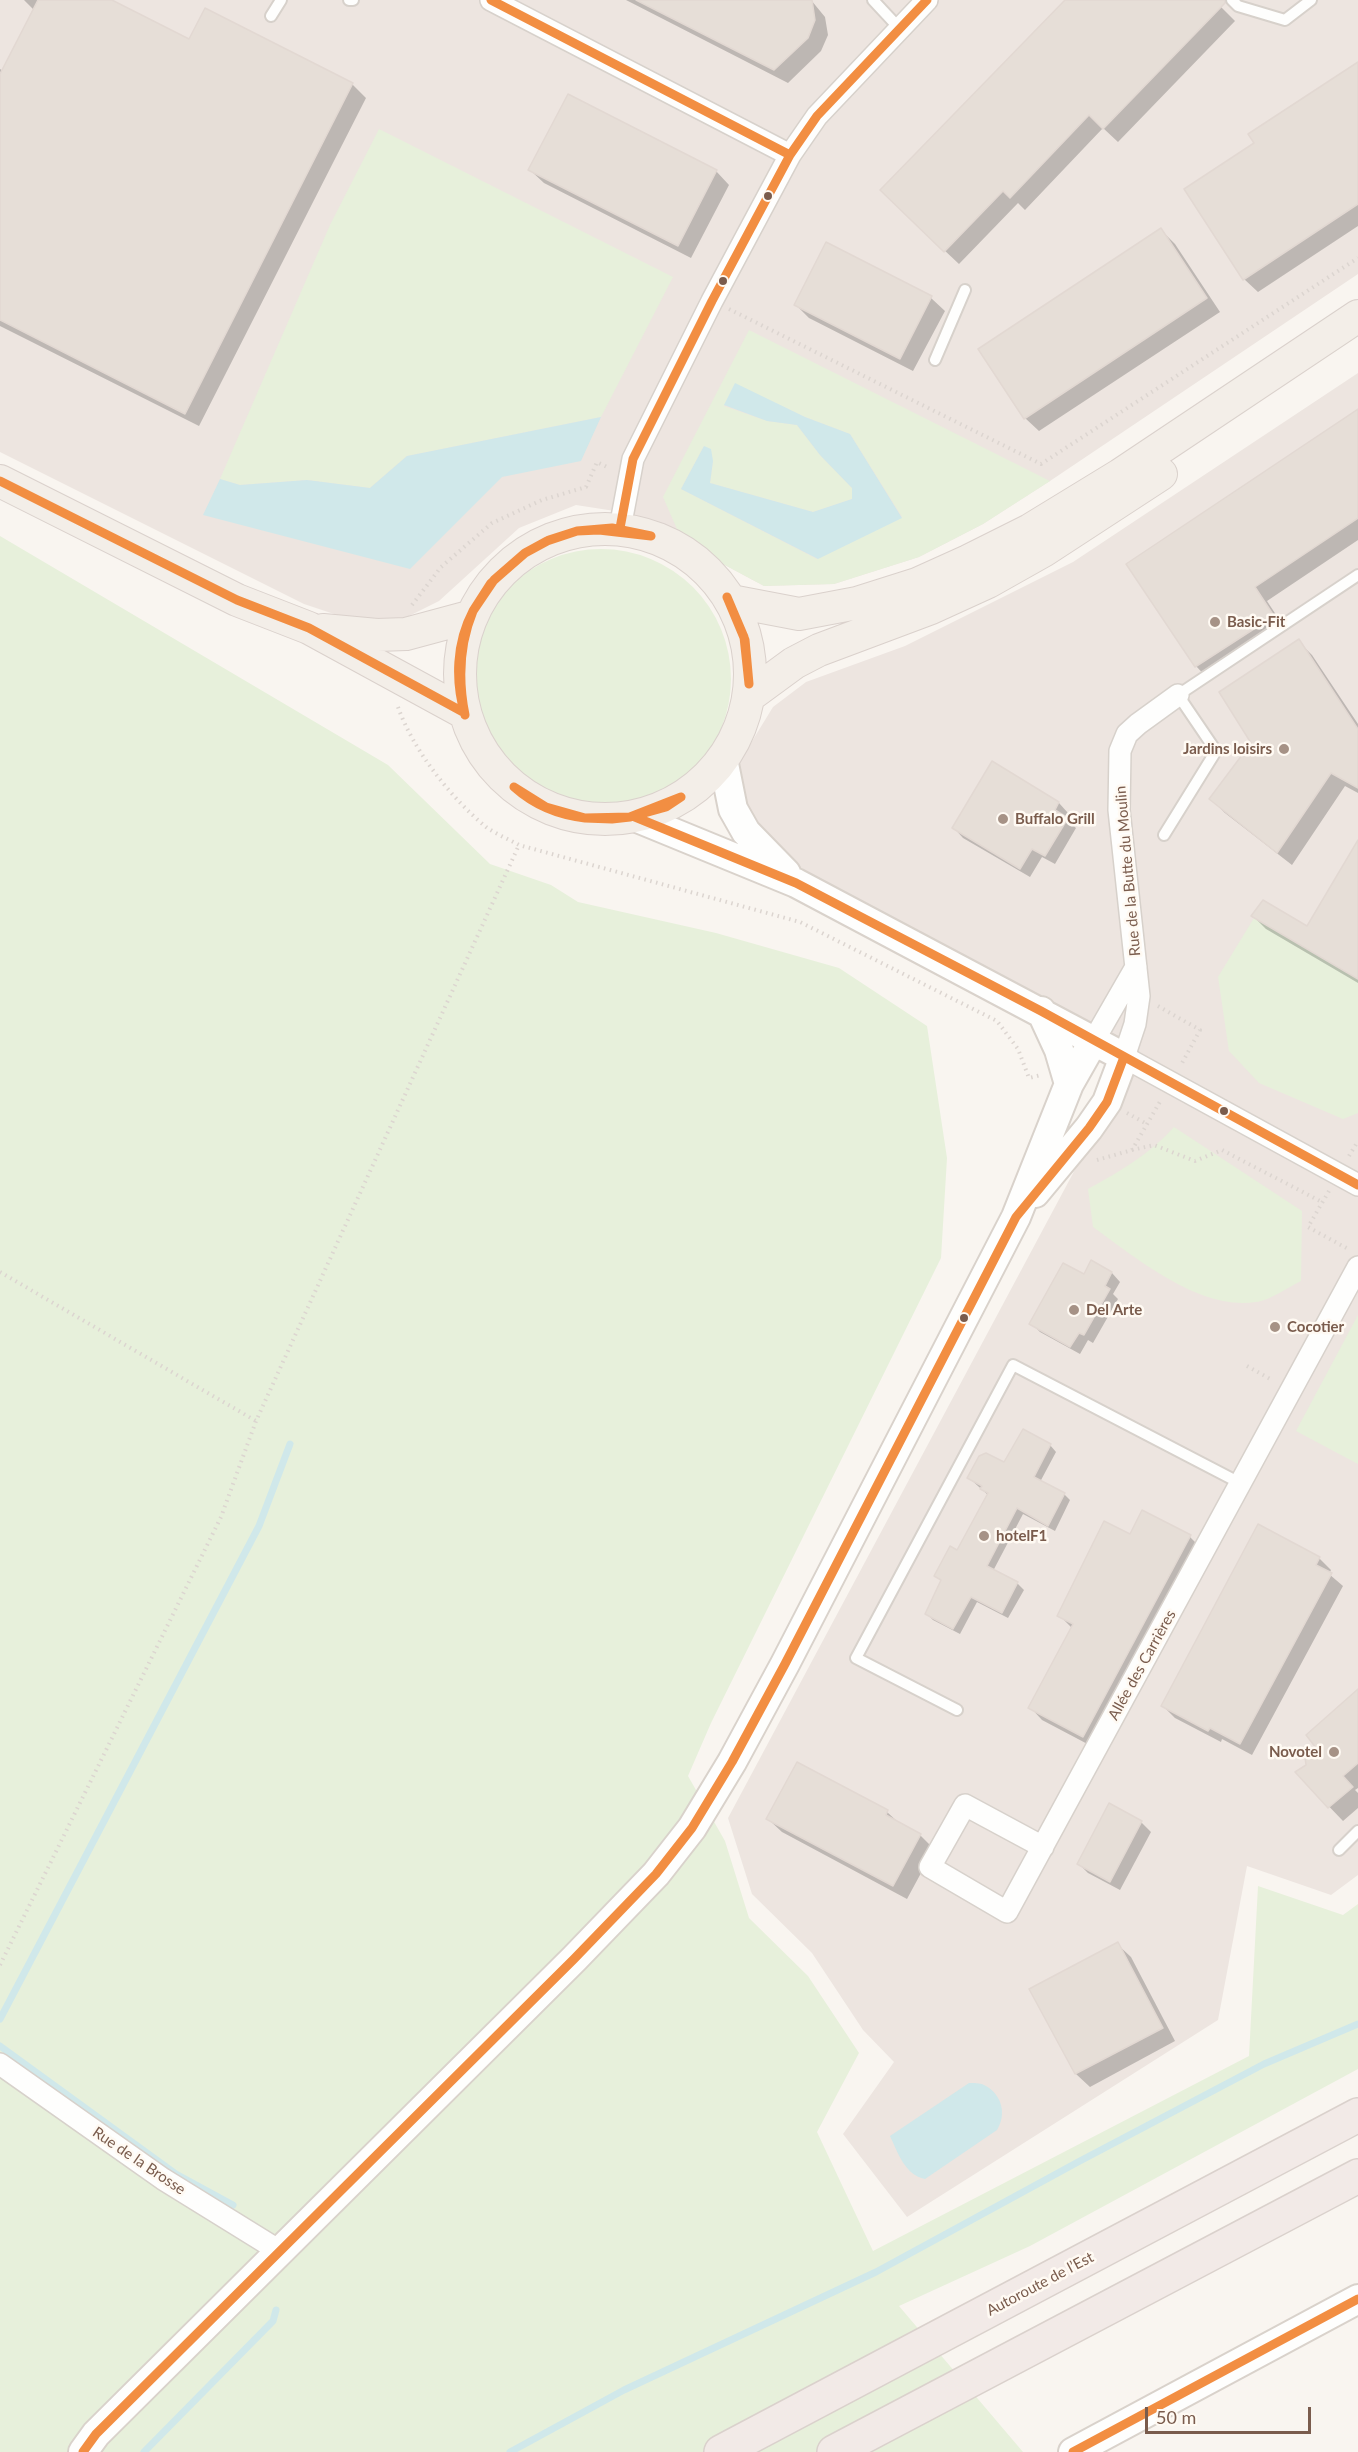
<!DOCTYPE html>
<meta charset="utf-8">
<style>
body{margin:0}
#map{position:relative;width:1358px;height:2452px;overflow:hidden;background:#f9f5f0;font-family:Lato,sans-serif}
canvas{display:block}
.scale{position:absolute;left:1145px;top:2407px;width:166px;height:27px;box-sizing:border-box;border:3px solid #7a5c4d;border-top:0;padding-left:8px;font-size:18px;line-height:21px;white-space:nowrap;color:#7a5c4d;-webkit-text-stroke:4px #fffaf3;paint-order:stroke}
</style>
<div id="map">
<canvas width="1358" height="2452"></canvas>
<div class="scale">50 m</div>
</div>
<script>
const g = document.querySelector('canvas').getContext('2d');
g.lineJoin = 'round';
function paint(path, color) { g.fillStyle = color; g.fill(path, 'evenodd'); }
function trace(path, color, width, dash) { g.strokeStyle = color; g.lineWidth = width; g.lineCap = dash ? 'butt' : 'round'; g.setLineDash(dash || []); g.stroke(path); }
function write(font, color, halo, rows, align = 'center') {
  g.font = font + ' Lato,sans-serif'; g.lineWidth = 5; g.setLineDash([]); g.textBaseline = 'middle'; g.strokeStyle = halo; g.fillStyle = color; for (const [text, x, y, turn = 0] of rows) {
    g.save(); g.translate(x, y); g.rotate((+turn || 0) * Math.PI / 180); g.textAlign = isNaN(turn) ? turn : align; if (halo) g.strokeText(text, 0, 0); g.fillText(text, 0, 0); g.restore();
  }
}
paint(new Path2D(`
 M0,0h1358v274l-308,207 -67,43 -64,33 -85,27 -70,2 -43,-23 -44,-34 -56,-17 -45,-7 -57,23 -80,73 -46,23 -38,-3 -51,-17 -304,-152z
 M1358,373v1502l-27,20 -84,-29 -29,154 -311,197 -64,-83 51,-72 -31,-32 -51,-77 -60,-59 -24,-76 411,-768 -327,-171 -61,-46 -16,-64 38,-62 33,-25 99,-36 168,-84z`), '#ede5e0');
paint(new Path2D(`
 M379,129l294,148 -72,140 -194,39 -37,32 -63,-8 -67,5 -20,-6 110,-254z
 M749,330l301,151 -67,43 -64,33 -85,27 -70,2 -43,-23 -44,-34 -14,-32zM735,384l70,33 45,17 52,83 -85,42 -136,-70 23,-43 9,15 -3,22 103,29 39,-13v-11l-32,-33 -23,-30 -30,-4 -43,-15z
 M0,536l388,229 102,99 61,21 27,17 138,31 123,35 88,58 20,132 -6,100 -230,465 -23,53 37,65 24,77 59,58 51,77 -42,79 56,119 376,-195 9,-170 85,29 15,-11v165l-328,177 -131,60 124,146h-1023z
 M471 679a130 130 0 1 1 260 0a130 130 0 1 1-260 0Z
 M1254,918l104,61v134l-15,6 -84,-36 -30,-32 -11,-74z
 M1174,1127l128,84 -1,70c-12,6 -33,20 -45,21 -56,9 -120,-44 -163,-75l-5,-38c31,-17 62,-35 86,-62z
 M1358,1315v149l-62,-33z`), '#e7f0db');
paint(new Path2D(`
 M735,383l70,34 45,17 52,84 -84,41 -137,-70 23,-43 7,3 2,12 -3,22 103,29 39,-13v-11l-32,-33 -23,-30 -30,-4 -43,-16z
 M601,417l-20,44 -79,16 -92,92 -207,-54 17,-36 20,6 67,-5 63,8 37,-32z
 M969,2083c4,0 11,0 15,2 18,9 23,29 13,45l-72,49c-20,-4 -27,-26 -35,-43z`), '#d0e8ea');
paint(new Path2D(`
 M24,0h84l82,41 16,-31 146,74 14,14 -167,328 -199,-100v-257l3,2 31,-61z
 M626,0h185l14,17 3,18 -7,16 -33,32z
 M1067,0h147l21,21 -117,121 -15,-14 -78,82 -7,-7 -59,61 -64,-60z
 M1358,64v162l-100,66 -14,-13 12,-135z
 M530,170l186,1 13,14 -38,73 -147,-75z
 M1161,230l14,14 45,68 -181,119 -14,-13z
 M931,298l14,13 -32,60 -104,-53 -13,-13z
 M1358,411v129l-91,61 19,29 -77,50 -13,-14 -68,-101z
 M1298,641l14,14 46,69v69l-13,-7 -53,79 -67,-52 -14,-14 42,-56z
 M993,763l66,40 9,10 -3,5 11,10 -21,36 -13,-7 -12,20 -67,-39 -9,-10z
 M1358,843v140l-92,-54 -13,-13 55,12z
 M1112,1273l8,9 -7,12 5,5 -25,44 -5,-3 -8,14 -40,-22 -9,-9 53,-47z
 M1050,1445l6,7 -16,30 24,12 6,6 -15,31 -32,-17 -30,57 25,13 6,6 -16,28 -31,-16 -17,32 -27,-14 -6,-6 15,-32 -6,-7 22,-23 30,-57 -19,-17z
 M1130,1536l60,1 12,12 -107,199 -53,-28 -12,-13 42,-79 -13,-13z
 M1319,1558l12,12 -2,4 14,12 -91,169 -30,-16 -1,3 -46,-24 -12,-12z
 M1358,1691v97l-3,2 3,3v15l-15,13 -46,-48 11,-8z
 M797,1764l90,48 13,12 20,11 14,14 -27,50 -125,-67 -14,-13z
 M1141,1822l10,10 -31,58 -32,-17 -10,-10z
 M1117,1944l14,13 44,84 -85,46 -14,-13 -45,-85z`), '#0003');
trace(new Path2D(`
 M0,2019l259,-493 31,-82
 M0,2046l176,128 57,31
 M144,2452l129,-131 3,-11
 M510,2452l114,-62 252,-118 202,-110 186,-98 94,-40`), '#d0e8ea', 7);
const building = new Path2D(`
 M38,0h74l77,39 16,-31 148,75 -168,331 -185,-94v-246z
 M636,0h176l3,20 -7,18 -34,32z
 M1065,0h160v3l-122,126 -14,-14 -79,83 -7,-7 -59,61 -64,-62z
 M1358,62v142l-115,76 -59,-91 70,-46 -6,-9z
 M568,94l149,76 -39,76 -150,-76z
 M1161,228l46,70 -183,121 -46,-70z
 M826,242l106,54 -32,63 -106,-54z
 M1358,409v109l-103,69 19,29 -79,51 -69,-103z
 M1299,639l59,90v59l-27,-15 -54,80 -68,-54 42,-56 -32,-51z
 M992,761l67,41 -4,8 13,8 -23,38 -13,-7 -12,20 -68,-41z
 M1358,840v139l-107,-63 12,-16 44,26z
 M1091,1260l21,12 -7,14 5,3 -26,46 -5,-2 -9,14 -41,-23 34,-61 21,11z
 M1023,1429l28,15 -17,33 31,16 -17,33 -31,-18 -30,58 31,16 -16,31 -31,-16 -18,32 -28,-15 16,-34 -7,-4 16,-30 7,4 31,-57 -8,-4 2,-3 -15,-8 12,-22 7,-3 18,9z
 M1142,1510l49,25 -108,202 -55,-29 45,-84 -16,-8 47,-95 26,13z
 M1258,1524l62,33 -4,8 16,8 -92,171 -30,-16 -2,3 -47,-25z
 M1358,1689v74l-15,13 10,11 -25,21 -33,-36 11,-7 -1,-8 11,-9 -10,-13z
 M797,1762l91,48 -2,5 35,19 -28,52 -127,-67z
 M1109,1803l33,18 -32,61 -33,-18z
 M1118,1942l45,86 -88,46 -46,-85z`);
paint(building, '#e6ded7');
trace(building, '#e2d8d2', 1.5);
const lane = new Path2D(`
 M349,0h4
 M873,0l27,29
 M1232,0l6,6 47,14 26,-20
 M271,16l10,-16
 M935,360l30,-70
 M1164,835l52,-84 -38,-56 180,-120
 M957,1710l-101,-52 157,-293 227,118
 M1339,1850l19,-19`);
const street = new Path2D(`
 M491,0l299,155
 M620,528l13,-69 79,-158 78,-146 27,-39 110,-116
 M1178,695l-40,29 -11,10 -7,17 -1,59 20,186 -4,28 -11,33 234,128
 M1094,1040l42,-73
 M1043,1847l-78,-42 -35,62 77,45 351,-645
 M0,2064l163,115 118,73`);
const secondary = new Path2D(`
 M723,759l10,50 13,23 40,41
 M635,817l161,66 328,174 -17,45 -18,26 -54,65
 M1041,1011l18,39 10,34
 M83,2452l13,-18 478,-475 82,-85 36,-46 40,-66 53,-98 231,-447 53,-133 25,-44
 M1073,2452l285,-153`);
const primary = new Path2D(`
 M0,481l237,119 72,28 154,84
 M460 674a145 145 0 1 1 290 0a145 145 0 1 1-290 0Z
 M731,601l68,13 58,-11 60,-19 51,-23 62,-31 90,-55 238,-159
 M323,630l54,5 29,-1 63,-17
 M749,696l45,-33 25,-13 112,-42 57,-26 55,-31 118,-77`);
const highway = new Path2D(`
 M721,2452l637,-337
 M834,2452l524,-276`);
trace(lane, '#d7d1cb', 14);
trace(street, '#d7d1cb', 24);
trace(secondary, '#d9d2cb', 32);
trace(primary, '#dad1cc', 34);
trace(highway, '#dad1cc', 36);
trace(new Path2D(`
 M729,309l312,155 317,-206
 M412,605l29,-38 51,-44 50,-23 44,-13 11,-25 12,6
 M398,707c15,43 53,91 88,120 10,7 22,12 33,18l281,77 197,99 21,28 11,29 12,-3
 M1158,1006l42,24 -19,35
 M1127,1113l20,11
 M1132,1150l22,-5 41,16 27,-11 100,52
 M1349,1156l9,-15
 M1097,1160l35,-10 29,-50
 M1329,1191l-21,36 42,23
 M0,1272l256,149
 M1247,1366l25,14
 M0,1965l221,-448 35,-96 263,-576`), '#dcd5d0', 4, [1.5, 4.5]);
trace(lane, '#fefefd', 10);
trace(street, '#fefefd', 21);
trace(secondary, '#fefefd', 28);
trace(primary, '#f3eee8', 32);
trace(highway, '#f2eae7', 33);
trace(new Path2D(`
 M491,0l299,155
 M0,481l237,119 72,28 154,84
 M620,528l13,-69 79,-158 78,-146 27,-39 110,-116
 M577,531l35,-3 39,8
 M577,531l22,-1 52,6
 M525,553l24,-13 28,-9
 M525,553l22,-12 30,-10
 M727,597l18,43 4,44
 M727,597l17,40 5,47
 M473,611l18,-28 34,-30
 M473,611l21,-31 31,-27
 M465,715c-10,-34 -9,-72 8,-104
 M465,715c-7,-35 -6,-70 8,-104
 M514,787l32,20 39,11
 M514,787c20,18 44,28 71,31
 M630,817l51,-20
 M630,817l36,-10 15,-10
 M635,817l161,66 245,128 317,174
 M585,818l45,-1
 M585,818l27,1 18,-2
 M83,2452l13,-18 478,-475 82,-85 36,-46 40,-66 53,-98 231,-447 73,-89 18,-26 17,-45
 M1073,2452l285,-153`), '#f28e42', 9);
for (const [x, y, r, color] of [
 [768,196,5,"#7a5c4d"],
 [723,281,5,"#7a5c4d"],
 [1215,622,6,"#a69286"],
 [1284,749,6,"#a69286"],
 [1003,819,6,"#a69286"],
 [1224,1111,5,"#7a5c4d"],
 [1074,1310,6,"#a69286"],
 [964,1318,5,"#7a5c4d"],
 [1275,1327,6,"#a69286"],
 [984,1536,6,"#a69286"],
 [1334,1752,6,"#a69286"]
]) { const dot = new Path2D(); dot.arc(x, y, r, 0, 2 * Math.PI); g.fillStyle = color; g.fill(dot); trace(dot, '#fffaf3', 2); }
write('bold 15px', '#7a5c4d', '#fffaf3', [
 ["Basic-Fit",1227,622],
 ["Jardins loisirs",1272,749,"right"],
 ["Buffalo Grill",1015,819],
 ["Del Arte",1086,1310],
 ["Cocotier",1287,1327],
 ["hotelF1",996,1536],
 ["Novotel",1322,1752,"right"]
], 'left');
write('15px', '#7a5c4d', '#fffaf3', [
 ["Rue de la Butte du Moulin",1128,871,-95],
 ["Allée des Carrières",1142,1665,-61],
 ["Rue de la Brosse",139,2161,34],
 ["Autoroute de l’Est",1040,2284,-28]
]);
</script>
